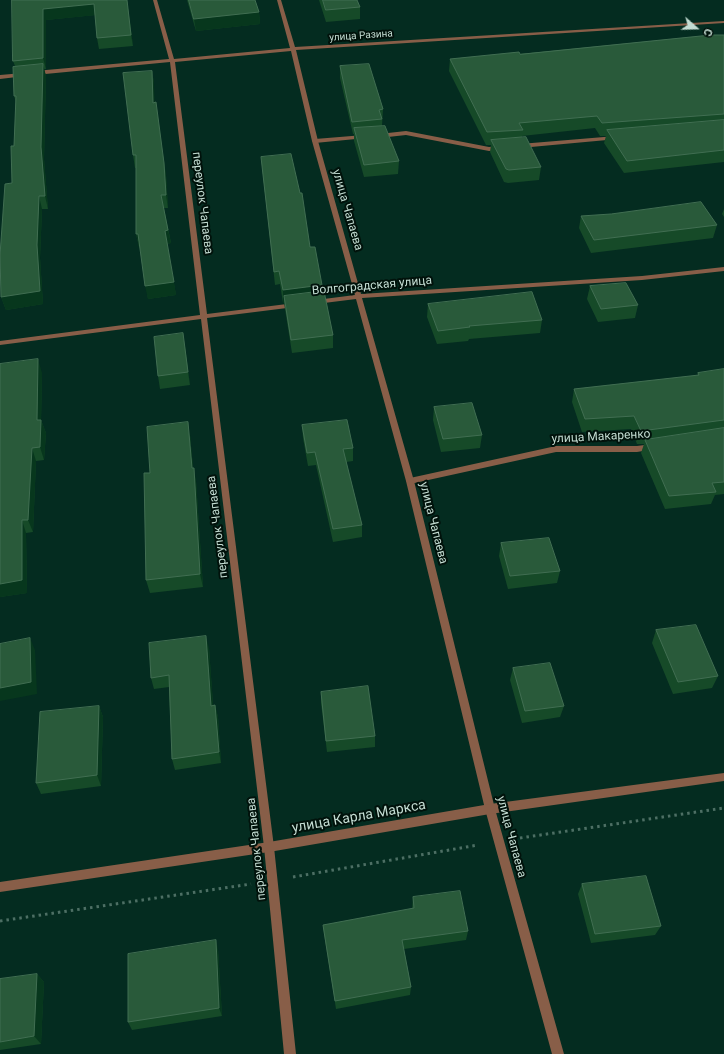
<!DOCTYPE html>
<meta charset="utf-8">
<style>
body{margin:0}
#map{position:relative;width:724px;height:1054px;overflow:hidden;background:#042c20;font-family:Roboto,sans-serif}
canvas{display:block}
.north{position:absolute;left:676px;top:8px;width:40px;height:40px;-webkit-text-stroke:3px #01120b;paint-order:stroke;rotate:110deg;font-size:11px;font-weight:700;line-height:16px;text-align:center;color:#c4ddd3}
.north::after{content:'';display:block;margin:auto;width:14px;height:18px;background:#c4ddd3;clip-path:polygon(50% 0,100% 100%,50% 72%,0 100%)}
</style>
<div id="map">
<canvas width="724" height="1054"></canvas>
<div class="north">С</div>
</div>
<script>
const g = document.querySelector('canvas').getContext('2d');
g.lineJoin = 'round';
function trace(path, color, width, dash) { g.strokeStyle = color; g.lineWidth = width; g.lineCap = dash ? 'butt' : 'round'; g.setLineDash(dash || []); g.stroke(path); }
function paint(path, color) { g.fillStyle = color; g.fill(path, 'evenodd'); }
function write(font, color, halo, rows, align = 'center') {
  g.font = font + ' Roboto,sans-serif'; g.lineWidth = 4; g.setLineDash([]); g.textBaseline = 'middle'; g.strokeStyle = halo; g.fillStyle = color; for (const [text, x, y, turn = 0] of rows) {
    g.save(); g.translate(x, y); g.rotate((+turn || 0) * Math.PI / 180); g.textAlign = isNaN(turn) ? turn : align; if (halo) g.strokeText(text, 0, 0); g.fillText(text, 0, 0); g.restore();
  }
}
trace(new Path2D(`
 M520,838l204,-30
 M293,877l185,-32
 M0,921l251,-37`), '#4d6f64', 3, [2.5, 4]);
paint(new Path2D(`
 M406,131l83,16 11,-1 3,2 -3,2 -11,1 -83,-16 -27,3 -3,-2 3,-2z
 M364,135l2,1v2l-51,5 -3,-2 3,-2z
 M616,136l2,1v2l-98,9 -3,-2 3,-2z
 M652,444l3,1 1,2 -1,2 -18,3h-81l-146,32 -4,-3 4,-3 146,-32h81z`), '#885e48');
paint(new Path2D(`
 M153,0h4l17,59 116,-11 -13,-48h4l14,47 429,-26v2l-428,27 22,91 43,153 281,-18 82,-9v4l-82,9 -280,18 52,183 81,328 69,245h-12l-67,-245 -79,-328 -50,-182 -40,5 -3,-2 3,-2 39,-5 -43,-154 -21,-90 -116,11 32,252 88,-11 3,2 -3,2 -88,11 67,529 22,207h-12l-20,-207 -63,-528 -201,26v-4l200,-26 -30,-253 -135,13 -3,-2 3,-2 134,-12z
 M23,73l3,2 -1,1 -25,3v-4z`), '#885e48');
paint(new Path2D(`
 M724,773v8l-234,33 -221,38 -269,40v-10l269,-40 221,-38z`), '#885e48');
paint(new Path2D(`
 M12,0h115l6,46 -34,3 -2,-11 -2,-23 -49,5v49h-2l2,7 -2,83 4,50h-6l-2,49 3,46 -37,6 -5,-13 11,-114 4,-81 -2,-6 1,-30 -2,-5z
 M187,0h68l4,12 1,12 -64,7z
 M319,0h38l3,7v12l-34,3z
 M724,35v127l-100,11 -20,-30 2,-7h-6l-5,-8 -73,8v1l19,30 -2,13 -31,3 -4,-1 -14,-30 1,-7h-5l-37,-74 1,-12 70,-5z
 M340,66l43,43 -1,17 17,35 -1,13 -34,3 -10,-36v-7h-1l-13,-56z
 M152,71l2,12v19l12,73 2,33h-4l7,35 -4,1 9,51 -28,4 -8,-52h-1l-3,-13v-66h-1l-2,-13z
 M261,157l49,90 13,44 10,44v13l-41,5 -7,-44 -1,-6h-1l-3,-19 -5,1z
 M724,209v8l-2,-3z
 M581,216l136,9 -4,13 -122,15 -12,-25z
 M590,286l48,19 -3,13 -37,4 -11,-23z
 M428,304l114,16 -2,13 -71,6 -1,2 -31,3 -10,-27z
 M185,346l5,39 -30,4 -2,-13z
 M724,369v125l-9,1 -4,9 -46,5 -24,-56 3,-9h-7l-6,-15 -49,3 -10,-30 2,-13 123,-13 1,-3z
 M42,373l-1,47 5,13 -2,27 -8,1 -3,71 -7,1 1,60 -27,4z
 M434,407l48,28 -2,13 -39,4 -8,-32z
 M302,425l51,23v13l-7,1 16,63v12l-29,5 -17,-77 -8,1 -5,-28z
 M190,435l3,33 3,13 7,106 -53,6 -4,-13 4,-107z
 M501,543l59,28 -3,12 -49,6 -9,-33z
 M656,630l62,46 -6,12 -39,6 -21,-51z
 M209,648l4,57h2l3,12 3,46 -46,7 -3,-11 -3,-72 -15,2 -3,-11z
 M513,668l51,38 -4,11 -38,6 -12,-43z
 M321,692l54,44v11l-48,5 -6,-49z
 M99,706l4,11 -2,69 -60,8 -5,-11z
 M582,884l79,42 -6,9 -64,8 -13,-49z
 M413,897l55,34 -2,9 -62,9 7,38 -1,8 -74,14 -12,-75 -1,-9 89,-16z
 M218,949l4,67 -90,14 -4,-8z
 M37,974l7,8 -3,62 -41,6v-71z`), '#164a28');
paint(new Path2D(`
 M127,0l6,46 -2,-11z
 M94,4l2,11 -50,5v49l-3,-11v-49z
 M259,12l1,12 -64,7 -2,-12z
 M43,64l3,12 -2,83 4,50 -3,-13 -4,-49z
 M152,71l2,12 1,32 -2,-12z
 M156,102l10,73 2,33 -2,-13z
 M39,196l3,13 -2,49 3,46 -37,6 -5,-13 36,-52z
 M168,230l3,13 -4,1 -2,-13z
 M136,234h2l3,13h-2z
 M174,282l2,13 -28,4 -3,-13z
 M322,285l1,13 -39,-2v7h-1v-13z
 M183,333l2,13 5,39 -2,-13z
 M38,359l4,14 -1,56v-9l5,13 -2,27 -4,-13 -3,-27z
 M188,422l2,13 4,42v-9l2,13 7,106 -3,-13 -8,-106z
 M32,448l4,13 -3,71 -5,-12z
 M22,520l4,13 1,60 -27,4v-13z
 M206,636l3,12 5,69 -3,-11z
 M30,638l5,12 2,44 -37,7v-13z
 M215,705l3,12 3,46 -2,-11z
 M99,706l4,11 -2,69 -4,-11z
 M216,940l2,9 4,67 -3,-8z
 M37,974l7,8 -3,62 -7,-8z`), '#07371d');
const building = new Path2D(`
 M12,0h115l4,35 -34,3 -3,-34 -51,5v49l-30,3z
 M189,0h66l4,12 -65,7z
 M323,0h34l3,7 -34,3z
 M711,35h13v79l-122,9 -5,-7 -78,7 4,7 -36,2 -37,-73 69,-7 1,2z
 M43,64l-2,83 4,49h-6l-2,49 3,46 -39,6 -1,-42 5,-71 7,-1 -1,-37h3l2,-50h-2l-1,-29z
 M369,64l14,45 -4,1 3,9 -30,3 -12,-56z
 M152,71l1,32 3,-1 8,61 2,32h-5l7,35 -3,1 9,51 -29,4 -7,-52h-2v-79h-3l-10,-82z
 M724,120v30l-97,11 -20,-31z
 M385,126l14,35 -35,4 -10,-37z
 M526,137l15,30 -32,3 -3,-1 -15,-29z
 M291,154l9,39h2l8,54h5l7,38 -39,5 -4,-19 -5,1 -13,-115z
 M701,202l16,23 -123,15 -13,-24 30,-2z
 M626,283l12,22 -37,4 -11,-23z
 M324,291l9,44 -42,5 -7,-44z
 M532,292l10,28 -73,6 1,1 -32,4 -10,-27z
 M183,333l5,39 -30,4 -4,-39z
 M38,359l-1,61h4l-1,27 -8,1 -4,72h-6v60l-22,4v-220z
 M724,369v51l-83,11 -7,-15 -49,3 -11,-30 125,-14 -1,-2z
 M472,403l10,32 -39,4 -9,-32z
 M347,420l6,28 -10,1 19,76 -29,4 -18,-77 -8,1 -5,-28z
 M188,422l4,46h2l6,106 -54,6 -2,-107h6l-3,-46z
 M724,428v54l-12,1 4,9 -47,4 -24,-56z
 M549,538l11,33 -50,5 -9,-33z
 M696,625l22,51 -40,6 -22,-52z
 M206,636l5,70 4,-1 4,47 -47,7 -3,-84 -18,3 -2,-35z
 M30,638l1,44 -31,6v-44z
 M550,663l14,43 -39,5 -12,-43z
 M368,686l7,50 -49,5 -5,-49z
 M99,706l-2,69 -61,8 4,-71z
 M646,876l15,50 -66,8 -13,-50z
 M460,891l8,40 -66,9 9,47 -76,14 -12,-76 91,-17 -1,-11z
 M216,940l3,68 -91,14v-68z
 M37,974l-3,62 -34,6v-63z`);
paint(building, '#295a3a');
trace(building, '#416e52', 1);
write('10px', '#c4ddd3', '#01120b', [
 ["улица Разина",361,36,-4]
]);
write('12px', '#c4ddd3', '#01120b', [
 ["переулок Чапаева",202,203,83],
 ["улица Чапаева",347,210,74],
 ["Волгоградская улица",372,286,-5],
 ["улица Макаренко",601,437,-3],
 ["улица Чапаева",433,523,76],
 ["переулок Чапаева",218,527,-97],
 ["улица Чапаева",511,837,75],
 ["переулок Чапаева",257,849,-96]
]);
write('14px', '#c4ddd3', '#01120b', [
 ["улица Карла Маркса",359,817,-10]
]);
</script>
